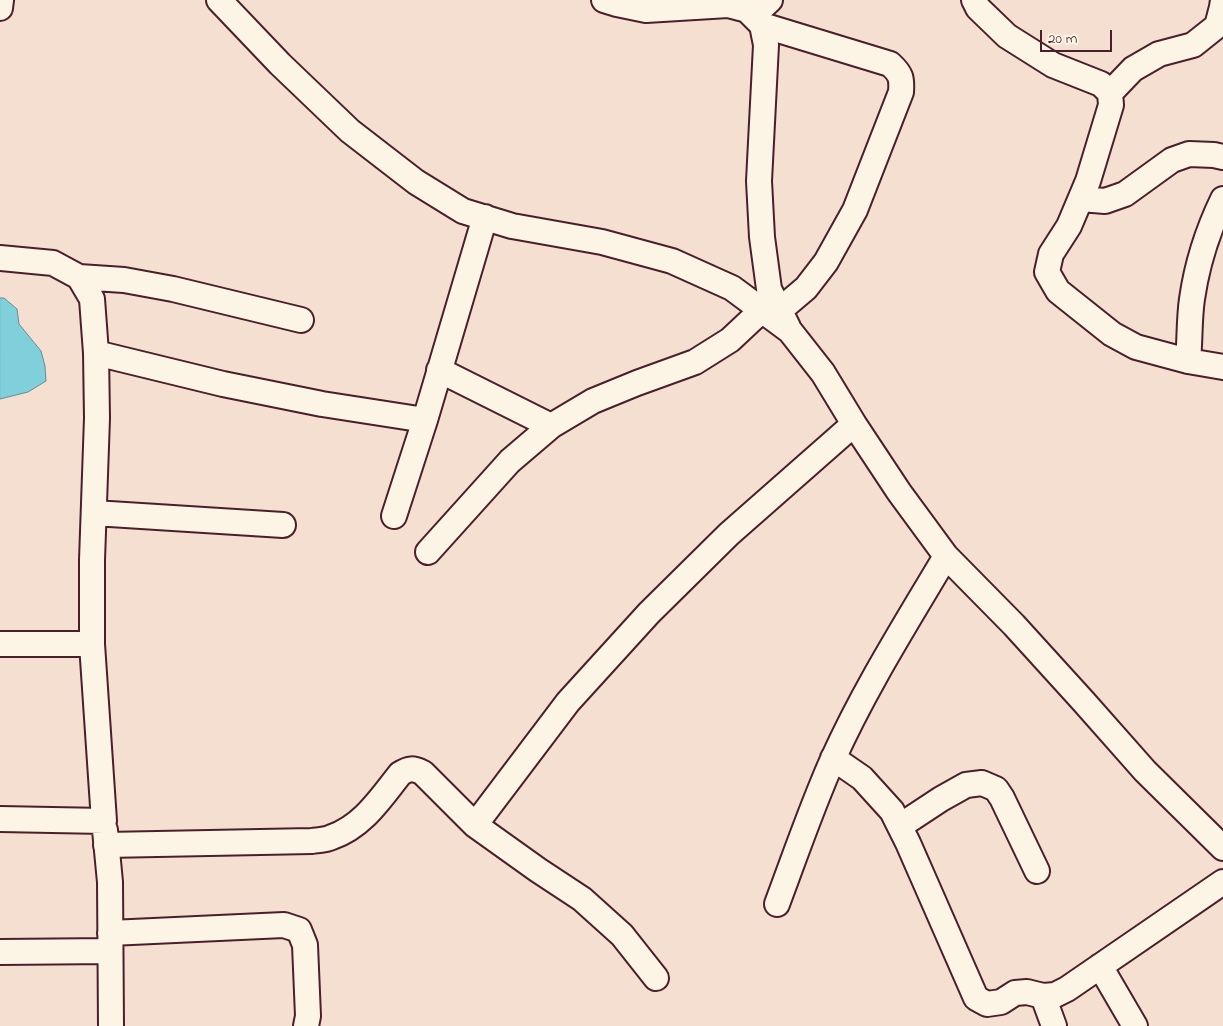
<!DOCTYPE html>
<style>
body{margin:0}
#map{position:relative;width:1223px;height:1026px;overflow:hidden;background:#f5dfd0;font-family:"Indie Flower",sans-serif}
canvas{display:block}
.scale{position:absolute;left:1040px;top:30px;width:72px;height:22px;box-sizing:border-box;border:2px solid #4a1f2b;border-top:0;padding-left:6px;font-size:15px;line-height:18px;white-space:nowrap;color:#4a1f2b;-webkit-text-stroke:4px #fcf5e5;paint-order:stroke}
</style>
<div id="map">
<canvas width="1223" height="1026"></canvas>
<div class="scale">20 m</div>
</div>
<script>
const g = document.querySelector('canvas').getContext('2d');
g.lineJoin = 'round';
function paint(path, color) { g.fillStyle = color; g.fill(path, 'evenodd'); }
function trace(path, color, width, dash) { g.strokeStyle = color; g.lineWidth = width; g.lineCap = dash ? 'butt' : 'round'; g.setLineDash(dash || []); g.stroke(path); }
const water = new Path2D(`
 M0,298h4l13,11 2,15 22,27 4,15 1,15 -18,11 -28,7z`);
paint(water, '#80d0dc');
trace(water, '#6a8995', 1);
const minor = new Path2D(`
 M219,0l61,64 70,67 66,51 47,29 49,15 90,16 70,19 60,27 58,43 33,42 31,51 45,68 47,64 68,69 70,77 61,69 78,77
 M604,0l13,4 29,6 82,-5 19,5 15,15 4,20 -7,136 3,56 7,52 19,38
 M974,0l4,8 29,28 46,29 48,19 9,9 1,12 -23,76 -19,45 -18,28 -4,18 11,19 54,43 24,13 52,14 35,6
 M0,8l1,-8
 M753,16l17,-16
 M762,25l128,39c11,10 12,14 11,28l-46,118 -29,52 -20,26 -26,22
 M1110,93l23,-24 26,-15 34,-9 24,-19 5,-19 1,-7
 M1081,199l24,2 20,-7 47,-34 17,-6 25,1 9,2
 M0,258l53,5 26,14 13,22 4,54 1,65 -5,142v84l12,177 -104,-2
 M79,277l45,3 49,9 128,31
 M96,353l127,31 99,20 103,16
 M1188,361c2,-21 1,-42 4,-62 5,-35 16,-69 31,-100
 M439,370l112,56
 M94,513l189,12
 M394,516l31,-96 60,-203
 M428,552l82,-91 41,-35 42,-25 44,-18 58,-21 35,-22 32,-30
 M0,644h92
 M833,758l29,20 30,33 16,32 68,155 11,6 14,-2 14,-9 12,-1 16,4 12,-1 12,-6 156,-107
 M475,825l93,-123 81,-89 80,-79 125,-110
 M900,826l41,-27 25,-14 16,-2 14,6 6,9 35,73
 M105,830l5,52 1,144
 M106,845l206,-4c7,-1 14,-1 20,-4 31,-11 48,-38 68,-63 9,-6 13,-6 23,-1l52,52 63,45 44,29 40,36 34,43
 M777,904c18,-48 35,-98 56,-145 32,-71 74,-137 113,-203
 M110,933l174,-8 15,5 6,15 3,71 -2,10
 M0,952l110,-1
 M1100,966l35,60
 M1043,996l11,30`);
trace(minor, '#4a1f2b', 28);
trace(minor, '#fcf5e5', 24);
</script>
